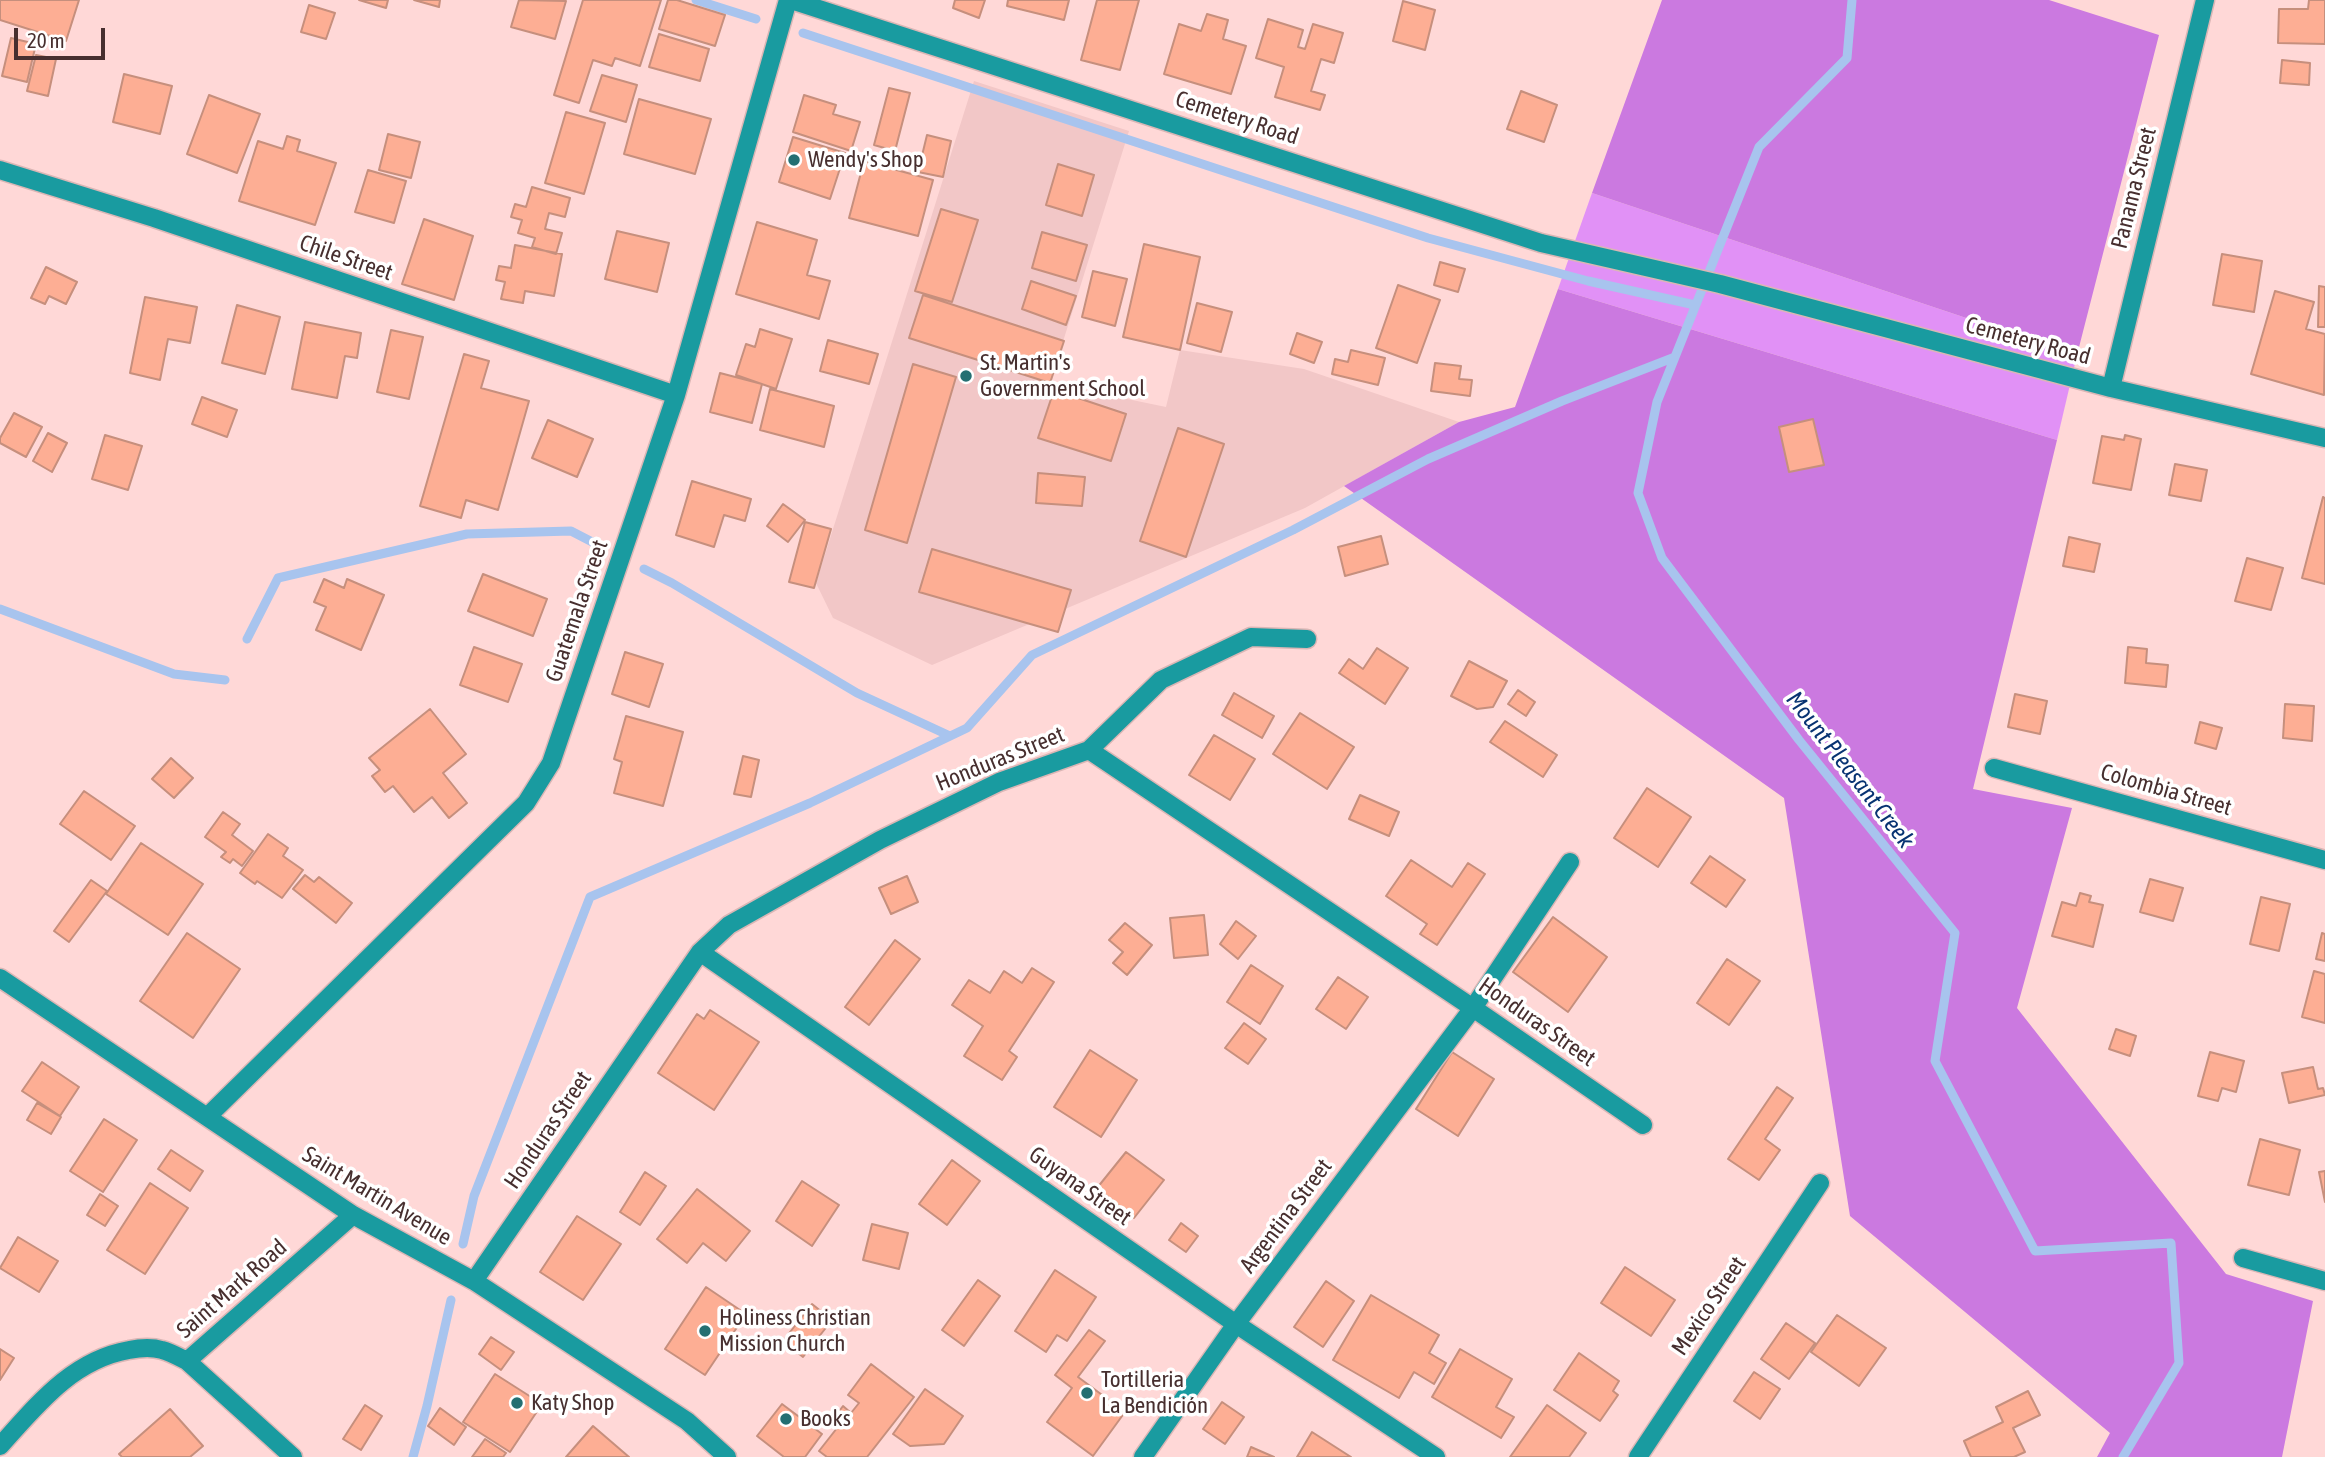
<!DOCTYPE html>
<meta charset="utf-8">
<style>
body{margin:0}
#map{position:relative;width:2325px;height:1457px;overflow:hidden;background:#ffd8d7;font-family:"Asap Condensed",sans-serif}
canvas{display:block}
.scale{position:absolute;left:14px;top:28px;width:91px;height:32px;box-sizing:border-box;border:4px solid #472f2f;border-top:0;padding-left:9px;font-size:21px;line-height:24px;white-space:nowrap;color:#472f2f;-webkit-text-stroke:5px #fff;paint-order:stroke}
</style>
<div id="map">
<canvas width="2325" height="1457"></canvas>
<div class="scale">20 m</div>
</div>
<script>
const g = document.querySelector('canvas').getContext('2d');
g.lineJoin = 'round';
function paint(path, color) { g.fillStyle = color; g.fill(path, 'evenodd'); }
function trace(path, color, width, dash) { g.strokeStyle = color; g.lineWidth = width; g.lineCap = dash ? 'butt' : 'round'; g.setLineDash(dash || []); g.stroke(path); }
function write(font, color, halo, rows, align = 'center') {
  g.font = font + ' "Asap Condensed",sans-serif'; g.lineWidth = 7; g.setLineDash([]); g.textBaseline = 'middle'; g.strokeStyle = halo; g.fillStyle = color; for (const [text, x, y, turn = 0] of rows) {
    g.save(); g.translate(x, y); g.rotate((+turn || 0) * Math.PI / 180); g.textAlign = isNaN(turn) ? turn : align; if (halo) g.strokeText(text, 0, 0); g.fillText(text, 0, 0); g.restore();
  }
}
paint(new Path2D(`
 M974,81l155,50 -79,252 116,24 14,-57 124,19 155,53 -154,86 -373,157 -99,-47 -17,-35z`), '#f2c7c7');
paint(new Path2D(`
 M1592,193l485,162 -20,85 -499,-151z`), '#e191f6');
paint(new Path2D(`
 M1662,0h387l110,35 -82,320 -485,-162z
 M1558,289l499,151 -84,349 99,19 -55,200 209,266 87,27 -31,156h-185l13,-24 -260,-217 -66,-418 -440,-312 115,-64 56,-15z`), '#cb79e0');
trace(new Path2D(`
 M696,0l60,19
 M1852,0l-5,58 -88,89 -102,255 -19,91 24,65 137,182 156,193 -20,128 100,190 136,-8 8,120 -56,94
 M803,33l625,205 160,43 107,24
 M644,569l28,14 185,110 93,43
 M0,609l174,65 51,6
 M247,639l31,-61 189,-44 104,-3 27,14
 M463,1244l11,-48 116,-299 220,-94 157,-75 65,-73 261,-125 135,-71 134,-58 113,-44
 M413,1457l14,-51 24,-106`), '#a8c4ee', 9);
const building = new Path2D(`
 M0,0h79l-13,41 -66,-21z
 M359,0h29l-2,8z
 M414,0h26l-1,7z
 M519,0l47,1 -11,38 -44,-12z
 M583,0h78l-21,66 -25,-8 -3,8 -19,-6 -14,43 -25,-8z
 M668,0h9l48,15 -10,31 -56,-17z
 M955,0h30l-6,18 -26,-10z
 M1008,0h61l-5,20 -57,-14z
 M1097,0h42l-19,70 -39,-10z
 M2309,0h16v44l-47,-1 1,-34h29z
 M1403,1l32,9 -10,40 -32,-9z
 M309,5l26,8 -9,26 -25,-7z
 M1207,14l21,6 -5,19 23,7 -15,48 -67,-20 15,-50 22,7z
 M1268,19l35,11 -5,17 7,2 8,-25 30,9 -9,30 -13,-4 -10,32 14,4 -5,15 -45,-13 9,-30 -28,-9z
 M659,34l50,15 -9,32 -51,-14z
 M11,38l25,6 -9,38 -25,-6z
 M36,55l20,4 -8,37 -21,-5z
 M2282,60l28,3 -1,22 -29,-2z
 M124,74l48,12 -12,48 -47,-12z
 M602,75l35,10 -11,37 -36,-11z
 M889,88l21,5 -15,58 -21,-6z
 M1521,91l36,14 -13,37 -37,-13z
 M209,95l51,19 -23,59 -50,-19z
 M804,95l32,10 -3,9 27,8 -9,29 -58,-19z
 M639,99l72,20 -16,55 -71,-20z
 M566,112l39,11 -21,71 -39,-11z
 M388,134l32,8 -9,36 -32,-8z
 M927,135l24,6 -8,36 -25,-5z
 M287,136l13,4 -3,11 39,12 -21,62 -76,-24 19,-60 25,8z
 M793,137l52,16 -15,46 -51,-17z
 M864,161l69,19 -15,56 -69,-18z
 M1058,164l36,11 -12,41 -36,-11z
 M368,170l38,11 -12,42 -39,-11z
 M532,187l38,11 -5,19 -16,-4 -4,16 17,4 -6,21 -24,-7 3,-9 -17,-5 4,-13 -11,-3 4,-13 11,3z
 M941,209l37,11 -26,82 -37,-11z
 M424,219l49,17 -19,64 -52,-16z
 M757,222l60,18 -10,35 23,6 -11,38 -83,-25z
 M617,231l52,12 -12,49 -52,-13z
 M1042,232l45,13 -11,36 -44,-13z
 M1144,244l56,13 -20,93 -57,-13z
 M515,245l47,9 -8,42 -29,-5 -2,12 -22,-4 4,-17 -9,-2 3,-14 12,2z
 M2222,254l40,7 -8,51 -41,-7z
 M1440,262l25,7 -7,23 -24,-7z
 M46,267l31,15 -11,22 -17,-8 -4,8 -14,-6z
 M1093,271l34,8 -12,47 -33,-9z
 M1031,281l45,15 -10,29 -44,-16z
 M1398,285l42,15 -23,63 -41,-15z
 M2319,286l6,1v40h-7z
 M2275,291l39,11 -8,27 19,5 -1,61 -73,-21z
 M923,295l141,46 -14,42 -141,-45z
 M145,297l52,10 -7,36 -22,-4 -8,41 -30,-7z
 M1197,303l35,9 -11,40 -34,-9z
 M237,305l43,12 -15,57 -43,-11z
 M305,322l56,11 -4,25 -12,-2 -8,42 -45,-9z
 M760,329l32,10 -16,50 -40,-14 10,-31 9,3z
 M391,330l32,7 -14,62 -32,-7z
 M1297,333l25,9 -8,21 -24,-9z
 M828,340l50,14 -9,30 -49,-13z
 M1351,350l34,8 -7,27 -46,-11 3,-15 13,3z
 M464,354l25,7 -8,27 48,13 -31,109 -32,-10 -5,18 -41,-12z
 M1435,363l26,3 -2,13 13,1 -2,16 -39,-5z
 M913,364l43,13 -49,166 -42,-13z
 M720,373l42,11 -10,39 -42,-11z
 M770,389l64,17 -10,41 -64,-17z
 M1054,390l72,24 -15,47 -73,-23z
 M202,397l35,13 -10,27 -35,-13z
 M14,413l28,14 -16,30 -26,-14v-5z
 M1813,419l11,46 -35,7 -10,-45z
 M548,420l45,19 -16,38 -45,-19z
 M1178,428l46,16 -38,113 -46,-16z
 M48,433l19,10 -15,29 -19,-11z
 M105,435l37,11 -14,44 -36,-11z
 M2125,435l16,4 -10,51 -38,-7 9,-47 22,4z
 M2175,464l32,6 -6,31 -32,-6z
 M1038,473l47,4 -3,29 -46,-3z
 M692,481l59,18 -6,22 -21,-6 -10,32 -38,-12z
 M2323,497l2,1v86l-23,-6z
 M783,504l22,16 -17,22 -21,-16z
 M805,522l26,7 -17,59 -25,-6z
 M1381,536l7,28 -43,12 -7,-29z
 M2069,537l31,7 -6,28 -31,-6z
 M932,549l139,41 -13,42 -139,-40z
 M2247,558l36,10 -12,42 -36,-9z
 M483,574l64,25 -14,37 -65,-25z
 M324,579l20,9 3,-9 37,16 -23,55 -45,-20 10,-23 -12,-5z
 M474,647l48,17 -14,38 -48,-17z
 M2128,647l19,2 -1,14 22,2 -2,22 -41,-4z
 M1377,648l31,20 -23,36 -46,-31 10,-14 14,10z
 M625,652l38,12 -14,43 -37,-13z
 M1469,661l38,20 -14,26 -16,2 -26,-13z
 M1518,690l17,12 -9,14 -18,-12z
 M1234,693l40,23 -12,22 -40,-23z
 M2015,694l32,7 -7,33 -32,-7z
 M2285,704l29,2 -2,35 -29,-3z
 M430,709l36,45 -23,19 24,30 -18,15 -17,-21 -18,15 -21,-26 -8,6 -13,-16 8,-6 -11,-12z
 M1300,713l54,34 -27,42 -54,-35z
 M626,716l57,16 -20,74 -49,-13 8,-31 -8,-3z
 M1505,721l52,34 -14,22 -53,-35z
 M2200,722l22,6 -6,21 -21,-6z
 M1214,735l41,24 -25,41 -41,-25z
 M743,756l16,4 -8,37 -17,-3z
 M171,758l22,20 -19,20 -22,-19z
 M1647,788l44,29 -33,50 -44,-29z
 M84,791l51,35 -24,34 -51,-36z
 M1360,795l39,17 -10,24 -40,-17z
 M223,812l17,12 -8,11 21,16 -11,15 -9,-7 -3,4 -9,-6 5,-5 -21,-15z
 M268,834l20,14 -5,8 20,14 -21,28 -25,-17 -2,3 -15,-11z
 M141,843l62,41 -35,51 -62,-41z
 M1710,856l35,24 -19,27 -35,-24z
 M1411,860l41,27 16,-24 17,11 -48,71 -17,-11 7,-10 -41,-28z
 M305,875l9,7 5,-5 33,26 -16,20 -43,-34z
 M907,876l11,26 -27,12 -12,-26z
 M2150,879l33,9 -10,33 -33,-9z
 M91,880l16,11 -38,51 -15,-11z
 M2080,893l11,3 -2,6 14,3 -10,42 -41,-11 10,-34 14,4z
 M2261,897l29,7 -11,47 -29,-7z
 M1204,915l4,40 -34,3 -4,-40z
 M1553,917l54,40 -39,55 -55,-40z
 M1236,921l20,15 -18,23 -18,-15z
 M1125,923l27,22 -25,30 -14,-12 10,-11 -14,-12z
 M187,933l53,36 -47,69 -53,-37z
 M2322,933l3,1v27l-9,-2z
 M895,940l25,19 -51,66 -24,-18z
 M1727,959l33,22 -31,44 -32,-22z
 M1251,965l32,21 -23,38 -33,-22z
 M1032,968l22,14 -45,69 8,6 -15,23 -38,-24 19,-30 -31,-21 17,-25 21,13 14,-22 18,12z
 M2314,971l11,3v49l-23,-6z
 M1338,977l30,20 -22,32 -30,-20z
 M710,1010l49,32 -45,68 -56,-37 39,-59 7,5z
 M1244,1023l22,16 -18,25 -23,-16z
 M2116,1029l20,7 -6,20 -21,-7z
 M1090,1050l47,30 -36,57 -47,-30z
 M1452,1052l42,27 -36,57 -42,-27z
 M2210,1052l34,9 -8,31 -14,-4 -4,13 -20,-5z
 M42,1062l37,25 -19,29 -38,-25z
 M2313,1067l5,22 5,-1 2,7 -36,8 -7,-30z
 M1777,1087l16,11 -28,41 15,11 -21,30 -31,-21z
 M37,1103l24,14 -10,17 -24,-14z
 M104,1119l33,21 -34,52 -33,-21z
 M2260,1139l40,11 -11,45 -41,-10z
 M171,1150l32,21 -13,20 -32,-22z
 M1126,1152l38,28 -30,38 -37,-30z
 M952,1160l28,21 -33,44 -28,-21z
 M2325,1171v31l-6,-30z
 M645,1172l21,14 -26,39 -20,-13z
 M802,1181l37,24 -27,41 -36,-25z
 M150,1183l38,25 -43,66 -38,-24z
 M697,1189l53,42 -24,30 -23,-18 -16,20 -30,-24z
 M100,1194l18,12 -13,20 -18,-11z
 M577,1216l44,28 -38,56 -43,-28z
 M1181,1223l17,13 -12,16 -17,-12z
 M872,1224l36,9 -9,36 -36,-9z
 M18,1237l40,24 -19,31 -39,-24z
 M1625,1267l50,33 -24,36 -50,-33z
 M1055,1270l41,27 -29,44 -10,-6 -11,17 -31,-21z
 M978,1280l22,16 -36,50 -22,-16z
 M1326,1281l28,20 -31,46 -29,-20z
 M706,1287l40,27 -41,61 -40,-26z
 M1371,1295l68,40 -10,18 17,10 -12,21 -20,-12 -15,26 -66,-38z
 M812,1304l20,16 -29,37 -20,-16z
 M1837,1315l49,33 -27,38 -48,-34z
 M1786,1323l29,20 -26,36 -28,-20z
 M1089,1330l16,11 -27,36 47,35 -32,44 -46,-34 25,-34 -17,-13z
 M491,1337l23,15 -13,18 -22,-16z
 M0,1349l14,9 -14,22z
 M1460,1349l52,30 -16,28 18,10 -13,21 -69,-41z
 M1579,1353l40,28 -6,10 5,4 -18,26 -46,-31z
 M871,1364l43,33 -47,60h-40l-8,-6 22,-28 -7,-5 9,-12 8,7 8,-10 -11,-8z
 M1754,1372l26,17 -20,30 -26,-18z
 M495,1374l47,30 -32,48 -47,-30z
 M925,1389l38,27 -19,28 -34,2 -17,-12z
 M2028,1391l12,24 -27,13 12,24 -11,5h-43l-7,-16 39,-19 -7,-15z
 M1222,1402l22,15 -19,27 -22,-15z
 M782,1404l40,30 -17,23h-21l-27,-21z
 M365,1405l17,11 -21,34 -18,-11z
 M1547,1405l39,28 -17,24h-59z
 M440,1408l26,19 -12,18 -26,-19z
 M170,1409l33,37 -13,11h-68l-3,-3z
 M593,1426l36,31h-63z
 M1312,1432l39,25h-54z
 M485,1439l21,14 -3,4h-31z
 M1251,1447l23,10h-27z`);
paint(building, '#fdae94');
trace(building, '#c68f7d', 2);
const minor = new Path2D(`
 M791,0l750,243 179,41 391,104 214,50
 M0,170l154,48 522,177
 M2111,388l94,-388
 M1089,750l384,258 170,117
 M1994,768l331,92
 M700,952l536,372 200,133
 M0,978l353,237 121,66 213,140 40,36
 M207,1117l319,-314 25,-40 125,-368 112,-395
 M2243,1258l82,23
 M474,1281l226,-329 29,-27 151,-85 119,-58 90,-32 72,-70 90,-43 56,2
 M187,1361l106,96
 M0,1446c37,-41 72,-86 129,-96 10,-2 23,-3 33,0 8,2 17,7 25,11l166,-146
 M1143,1457l93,-133 237,-316 97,-146
 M1638,1457l182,-274`);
trace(minor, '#dab6b5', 21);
trace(minor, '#199ba0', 18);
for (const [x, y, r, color] of [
 [794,160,7,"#246f72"],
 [966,376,7,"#246f72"],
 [705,1331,7,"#246f72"],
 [1087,1393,7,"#246f72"],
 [517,1403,7,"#246f72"],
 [786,1419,7,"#246f72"]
]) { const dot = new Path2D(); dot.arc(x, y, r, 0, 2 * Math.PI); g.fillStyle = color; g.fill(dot); trace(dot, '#fff', 2.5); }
write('23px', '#472f2f', '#fff', [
 ["Cemetery Road",1237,118,18],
 ["Panama Street",2134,188,-76],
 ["Chile Street",346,258,19],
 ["Cemetery Road",2028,341,15],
 ["Guatemala Street",577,611,-71],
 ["Honduras Street",1000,759,-22],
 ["Colombia Street",2166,790,16],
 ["Honduras Street",1537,1022,35],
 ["Honduras Street",548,1130,-56],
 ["Guyana Street",1080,1186,35],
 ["Saint Martin Avenue",377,1196,31],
 ["Argentina Street",1286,1216,-53],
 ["Saint Mark Road",232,1289,-41],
 ["Mexico Street",1709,1306,-56]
]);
write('23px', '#472f2f', '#fff', [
 ["Wendy's Shop",808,160],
 ["St. Martin's",980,363],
 ["Government School",980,389],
 ["Holiness Christian",719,1318],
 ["Mission Church",719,1344],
 ["Tortilleria",1101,1380],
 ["La Bendición",1101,1406],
 ["Katy Shop",531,1403],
 ["Books",800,1419]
], 'left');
write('italic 24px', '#083372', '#fff', [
 ["Mount Pleasant Creek",1850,770,52]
]);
</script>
